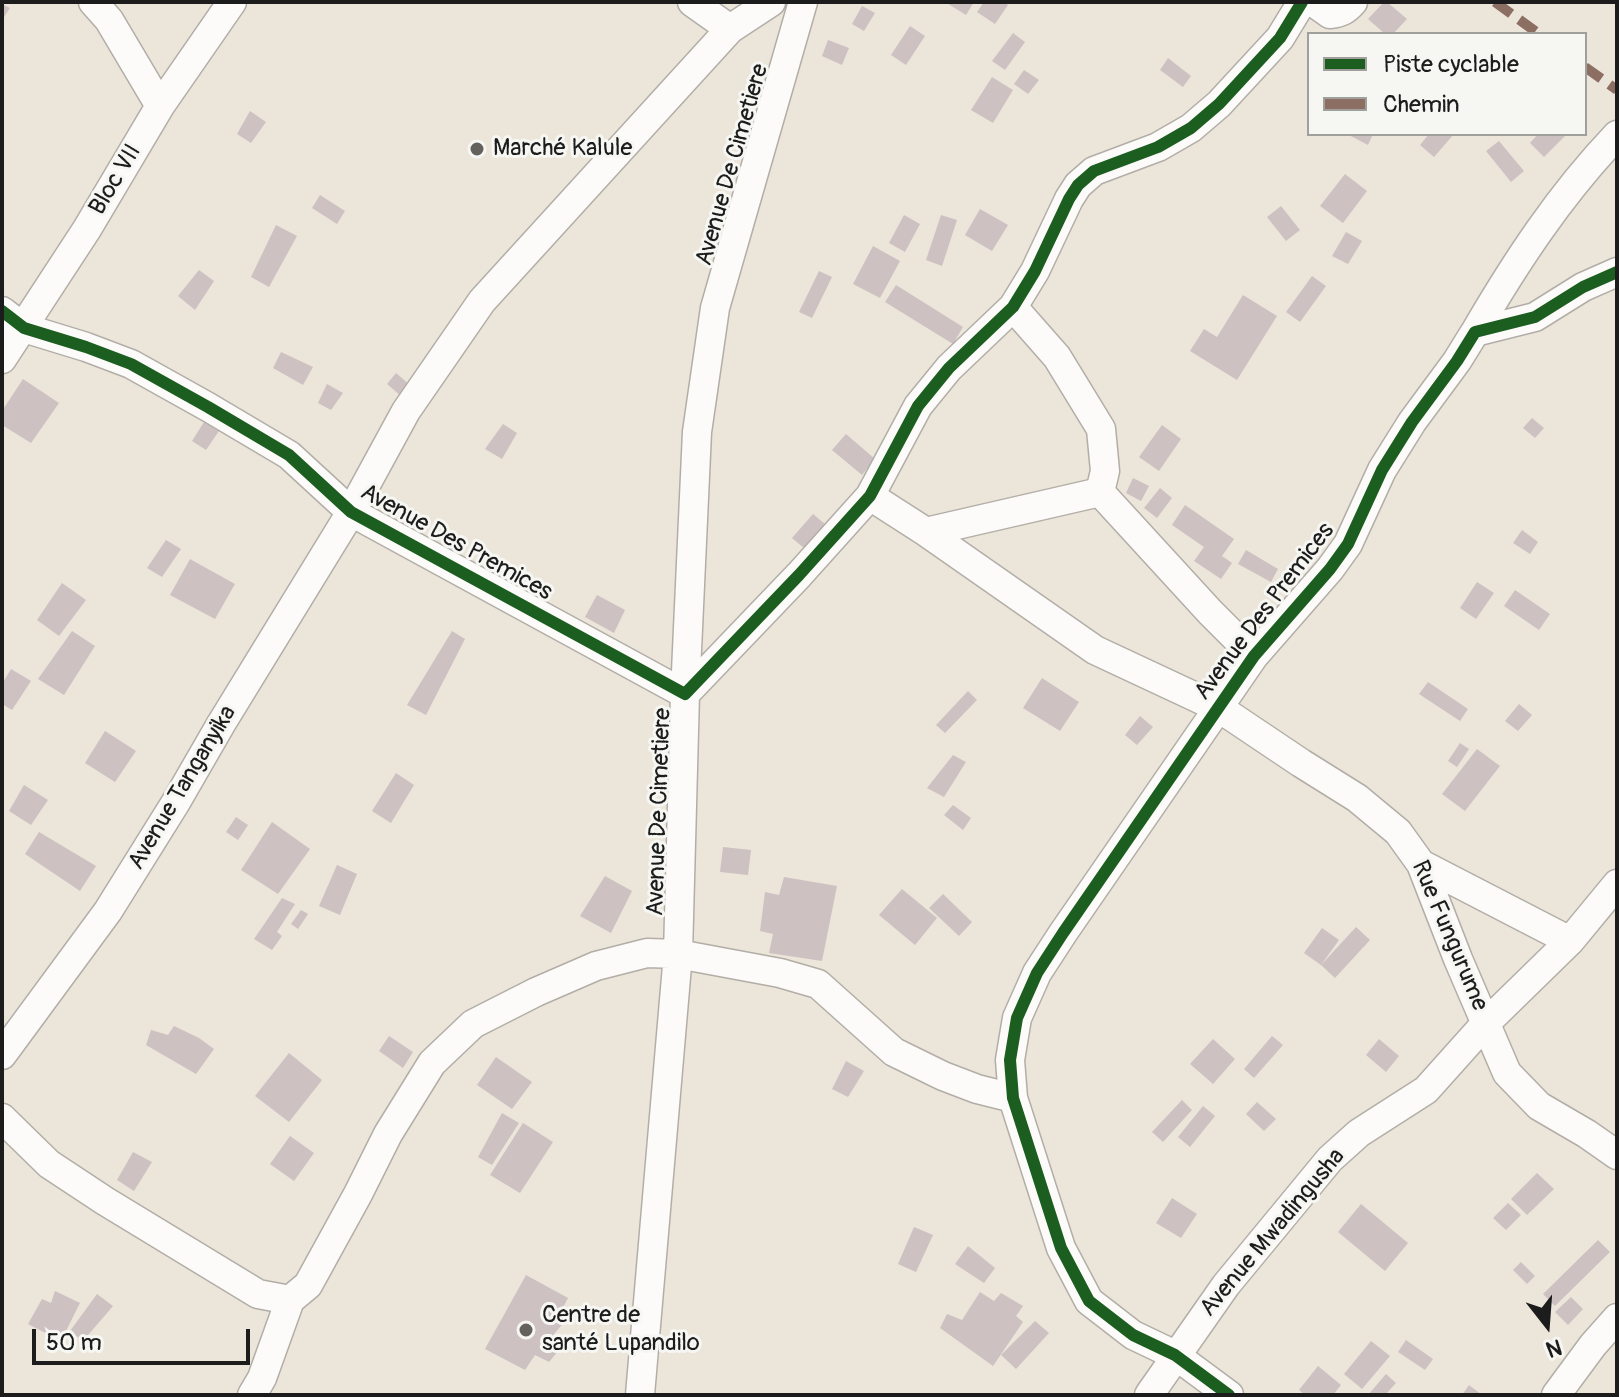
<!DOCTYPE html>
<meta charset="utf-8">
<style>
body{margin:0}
#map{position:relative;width:1619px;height:1397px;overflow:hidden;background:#ece5da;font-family:Pangolin,sans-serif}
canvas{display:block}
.frame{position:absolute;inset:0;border:4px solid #1c1c1c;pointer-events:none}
.legend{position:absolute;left:1307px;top:32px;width:280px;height:104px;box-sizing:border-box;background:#f6f6f2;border:2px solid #9f9f9c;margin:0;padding:10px 14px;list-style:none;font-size:24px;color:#1c1c1c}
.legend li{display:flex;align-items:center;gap:16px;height:40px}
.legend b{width:40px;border:2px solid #9f9f9c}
.north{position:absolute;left:1507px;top:1285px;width:80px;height:80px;-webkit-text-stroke:6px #f6f6f2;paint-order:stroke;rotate:163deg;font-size:22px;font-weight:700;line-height:32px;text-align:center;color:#1c1c1c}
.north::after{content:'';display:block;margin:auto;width:28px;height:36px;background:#1c1c1c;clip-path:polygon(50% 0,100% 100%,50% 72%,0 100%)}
.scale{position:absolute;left:32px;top:1329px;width:218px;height:36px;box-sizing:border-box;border:4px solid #1c1c1c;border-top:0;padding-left:10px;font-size:24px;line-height:28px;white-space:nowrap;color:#1c1c1c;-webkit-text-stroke:6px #f6f6f2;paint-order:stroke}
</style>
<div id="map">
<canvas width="1619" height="1397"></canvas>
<div class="frame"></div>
<ul class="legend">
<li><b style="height:10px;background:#1b5e20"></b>Piste cyclable</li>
<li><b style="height:10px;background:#8d6e63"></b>Chemin</li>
</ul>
<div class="north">N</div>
<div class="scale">50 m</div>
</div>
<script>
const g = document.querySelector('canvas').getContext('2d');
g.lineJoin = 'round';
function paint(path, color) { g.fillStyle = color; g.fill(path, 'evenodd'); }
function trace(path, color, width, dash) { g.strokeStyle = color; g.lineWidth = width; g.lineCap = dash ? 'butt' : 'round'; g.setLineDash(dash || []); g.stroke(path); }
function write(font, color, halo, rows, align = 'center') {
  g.font = font + ' Pangolin,sans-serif'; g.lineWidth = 6; g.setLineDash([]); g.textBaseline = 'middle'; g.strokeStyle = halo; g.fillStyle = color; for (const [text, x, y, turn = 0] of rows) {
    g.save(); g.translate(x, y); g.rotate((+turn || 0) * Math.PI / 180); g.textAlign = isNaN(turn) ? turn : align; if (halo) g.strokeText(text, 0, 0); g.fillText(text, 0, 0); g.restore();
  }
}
paint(new Path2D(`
 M945,2h29l-8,13z
 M984,2h20l4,3 -13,19 -18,-12z
 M1384,2h3l20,17 -14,15h-8l-17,-15z
 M2,4l8,4 -8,12z
 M862,6l13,7 -11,18 -12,-7z
 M910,26l15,10 -19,29 -15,-10z
 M1013,33l12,9 -20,28 -13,-9z
 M828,40l21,8 -7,17 -20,-9z
 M1168,58l23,18 -8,11 -23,-17z
 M1024,70l15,10 -11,14 -14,-10z
 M992,77l21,13 -20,33 -22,-13z
 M250,111l16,11 -15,21 -14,-9z
 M1347,134h26l-5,11z
 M1429,134h25l-20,23 -14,-12z
 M1538,134h29l-23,23 -14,-14z
 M1499,141l25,30 -13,11 -25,-31z
 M1345,174l22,17 -24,32 -23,-17z
 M320,195l25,16 -8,13 -25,-16z
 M1281,206l19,24 -14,11 -19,-24z
 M980,209l28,16 -16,26 -27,-16z
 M904,215l16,9 -15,28 -16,-9z
 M941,215l16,5 -15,46 -16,-6z
 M276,225l21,11 -28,51 -18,-10z
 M1346,232l16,9 -14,23 -16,-8z
 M873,246l27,15 -20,37 -27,-14z
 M199,270l15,11 -19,29 -17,-14z
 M819,271l13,6 -20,41 -13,-6z
 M1312,276l14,10 -26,36 -14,-10z
 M896,285l67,42 -10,17 -68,-42z
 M1243,295l34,21 -40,64 -47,-29 14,-22 13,8z
 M281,352l32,15 -10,18 -30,-17z
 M396,373l14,12 -9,11 -14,-12z
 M23,379l36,24 -28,40 -29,-18v-14z
 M327,384l16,9 -12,17 -13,-7z
 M1532,418l12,10 -9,10 -12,-10z
 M204,422l15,9 -13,19 -14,-9z
 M503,424l14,9 -15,26 -17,-10z
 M1162,425l19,14 -22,32 -20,-14z
 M846,434l29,25 -13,16 -30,-25z
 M1133,478l16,8 -8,15 -15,-8z
 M1160,488l12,10 -15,20 -13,-10z
 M1185,505l49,34 -12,17 10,7 -11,16 -27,-18 10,-14 -32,-22z
 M813,514l18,15 -21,24 -18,-15z
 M1522,530l16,12 -8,12 -17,-11z
 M166,540l15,9 -19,28 -15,-9z
 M1246,550l32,19 -7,13 -33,-18z
 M190,559l45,25 -20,35 -45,-24z
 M1477,582l17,11 -18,26 -16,-11z
 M62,583l24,17 -27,36 -22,-16z
 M1515,590l35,24 -11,16 -35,-24z
 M597,595l28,15 -11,23 -29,-16z
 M72,631l23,15 -31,49 -26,-16z
 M452,631l13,8 -39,76 -19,-10z
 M11,669l20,12 -19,29 -10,-6v-20z
 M1042,678l37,24 -19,29 -37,-23z
 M1428,682l40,27 -8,12 -41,-27z
 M968,691l9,9 -32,33 -9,-8z
 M1519,704l13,11 -14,16 -13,-10z
 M1140,716l13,11 -16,18 -12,-10z
 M105,731l31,20 -21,31 -30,-19z
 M1460,743l9,6 -12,18 -9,-6z
 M1477,749l23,17 -35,45 -23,-17z
 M953,755l13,7 -22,35 -17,-9z
 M396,773l18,12 -23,38 -19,-12z
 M24,785l24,15 -17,25 -22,-14z
 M953,805l18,13 -8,12 -19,-15z
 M236,817l12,8 -10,15 -12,-8z
 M272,822l38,27 -32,45 -37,-24z
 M39,832l57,34 -16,25 -55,-37z
 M723,847l28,3 -3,25 -28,-3z
 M337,865l20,9 -17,41 -21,-9z
 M605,876l27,15 -21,42 -31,-17z
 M784,877l53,9 -15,75 -53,-8 4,-19 -13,-3 5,-39 14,3z
 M902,889l35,29 -22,27 -36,-30z
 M943,894l29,28 -13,14 -30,-28z
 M282,898l13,6 -18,28 5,4 -10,14 -18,-11z
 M301,910l7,4 -10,15 -7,-5z
 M1356,927l14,13 -35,38 -14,-13z
 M1322,928l17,12 -18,25 -17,-12z
 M174,1026l25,12 15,11 -18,25 -50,-29 5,-15 17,5z
 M389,1036l24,16 -10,16 -24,-17z
 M1272,1036l11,9 -29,33 -10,-9z
 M1213,1039l22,20 -22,25 -23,-20z
 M1379,1039l20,17 -13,16 -20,-17z
 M289,1053l33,27 -33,42 -34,-26z
 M496,1057l36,25 -20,27 -35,-24z
 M846,1061l18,10 -16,26 -16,-8z
 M1182,1100l10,10 -29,32 -11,-10z
 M1257,1102l19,17 -12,12 -18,-17z
 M1203,1106l12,10 -25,31 -12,-10z
 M502,1113l17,10 -27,42 -14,-8z
 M523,1123l30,19 -33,51 -30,-18z
 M290,1136l24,17 -20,28 -24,-17z
 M133,1152l19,10 -18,29 -17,-11z
 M1537,1173l17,16 -27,26 -16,-16z
 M1172,1198l25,16 -16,24 -25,-15z
 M1508,1203l13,12 -15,15 -13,-12z
 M1361,1204l47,39 -23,28 -47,-39z
 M914,1227l19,8 -17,37 -18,-8z
 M1598,1240l12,12 -55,54 -12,-12z
 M968,1246l27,22 -11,15 -29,-19z
 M1521,1262l14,14 -8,8 -14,-14z
 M526,1275l42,23 -9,17 7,5 -17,20 10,10 -10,12 -14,-7 -10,15 -40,-21z
 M55,1291l25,12 -19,38 -33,-17 14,-25 9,4z
 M980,1292l14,9 7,-8 22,13 -7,10 7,6 -30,44 -53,-38 7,-14 15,6z
 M97,1294l16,12 -30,35 -13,-10z
 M1571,1297l12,12 -15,16 -13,-13z
 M1035,1321l14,12 -33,36 -15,-14z
 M1406,1340l27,19 -8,11 -27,-18z
 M1371,1341l19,15 -28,33 -18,-15z
 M1318,1366l23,19 -8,10h-28l-6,-5z
 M1386,1374l10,9 -11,12h-17z
 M1469,1385l13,10h-20z`), '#cdc1c2');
const street = new Path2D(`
 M93,2l16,18 51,86
 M692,2l38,27
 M1313,2l17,12c11,-1 16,-4 23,-12
 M1013,307l44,50 44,72 4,42 -5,21 110,120 44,44
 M2,311l22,17 62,19 45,17 77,43 81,48 62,57 334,182 114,-119 71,-79 48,-90 31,-38 64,-61 22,-36 34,-72 9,-14 16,-14 64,-24 33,-19 28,-24 61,-66 22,-36
 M1475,332c42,-72 85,-137 142,-197
 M2,359l85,-130 73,-123 72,-104
 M870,496l56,36 169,118 124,58 82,55 56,35 41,34 23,32 37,95 49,114 32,33 48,28 30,21
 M926,532l174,-40
 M1421,864l149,77
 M2,1055l106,-144 68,-109 45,-78 130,-212 55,-101 76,-110 248,-272 41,-27
 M2,1118l47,46 56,37 153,93 32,6 18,-15 50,-91 30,-60 44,-71 41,-39 63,-32 60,-26 51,-13 31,1 102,19 38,11 76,68 49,24 34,13 36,9
 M252,1395l10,-17 28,-78
 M640,1395l38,-441 7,-260 12,-262 18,-124 88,-306
 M1149,1395l77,-110 104,-126 29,-26 67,-43 60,-67 84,-82 47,-57
 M1229,1395l-54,-40 -42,-20 -44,-34 -28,-53 -48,-150 -3,-38 7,-42 20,-45 26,-40 191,-277 76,-87 18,-25 34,-74 30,-48 45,-61 18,-29 60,-15 48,-30 34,-15
 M1556,1395l37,-50 24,-27`);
trace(street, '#b2aea7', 31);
trace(street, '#fcfbf9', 28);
trace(new Path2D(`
 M1495,2l44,32
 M1585,67l32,23`), '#8d6e63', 10, [20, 10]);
trace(new Path2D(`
 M2,311l22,17 62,19 45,17 77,43 81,48 62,57 334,182 114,-119 71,-79 48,-90 31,-38 64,-61 22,-36 34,-72 9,-14 16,-14 64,-24 33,-19 28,-24 61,-66 22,-36
 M1229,1395l-54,-40 -42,-20 -44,-34 -28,-53 -48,-150 -3,-38 7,-42 20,-45 26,-40 191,-277 76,-87 18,-25 34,-74 30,-48 45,-61 18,-29 60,-15 48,-30 34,-15`), '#1b5e20', 12);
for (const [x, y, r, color] of [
 [477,149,8,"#65625e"],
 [526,1330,8,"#65625e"]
]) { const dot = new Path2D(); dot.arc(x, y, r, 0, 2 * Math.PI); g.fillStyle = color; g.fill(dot); trace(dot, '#f6f6f2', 3); }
write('24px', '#1c1c1c', '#f6f6f2', [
 ["Marché Kalule",493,149],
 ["Centre de",542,1316],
 ["santé Lupandilo",542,1344]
], 'left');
write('24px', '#1c1c1c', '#f6f6f2', [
 ["Avenue De Cimetiere",733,165,-74],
 ["Bloc VII",116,180,-59],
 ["Avenue Des Premices",456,543,29],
 ["Avenue Des Premices",1265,612,-53],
 ["Avenue Tanganyika",183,788,-59],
 ["Avenue De Cimetiere",660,812,-88],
 ["Rue Fungurume",1449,936,67],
 ["Avenue Mwadingusha",1273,1233,-50]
]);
</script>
